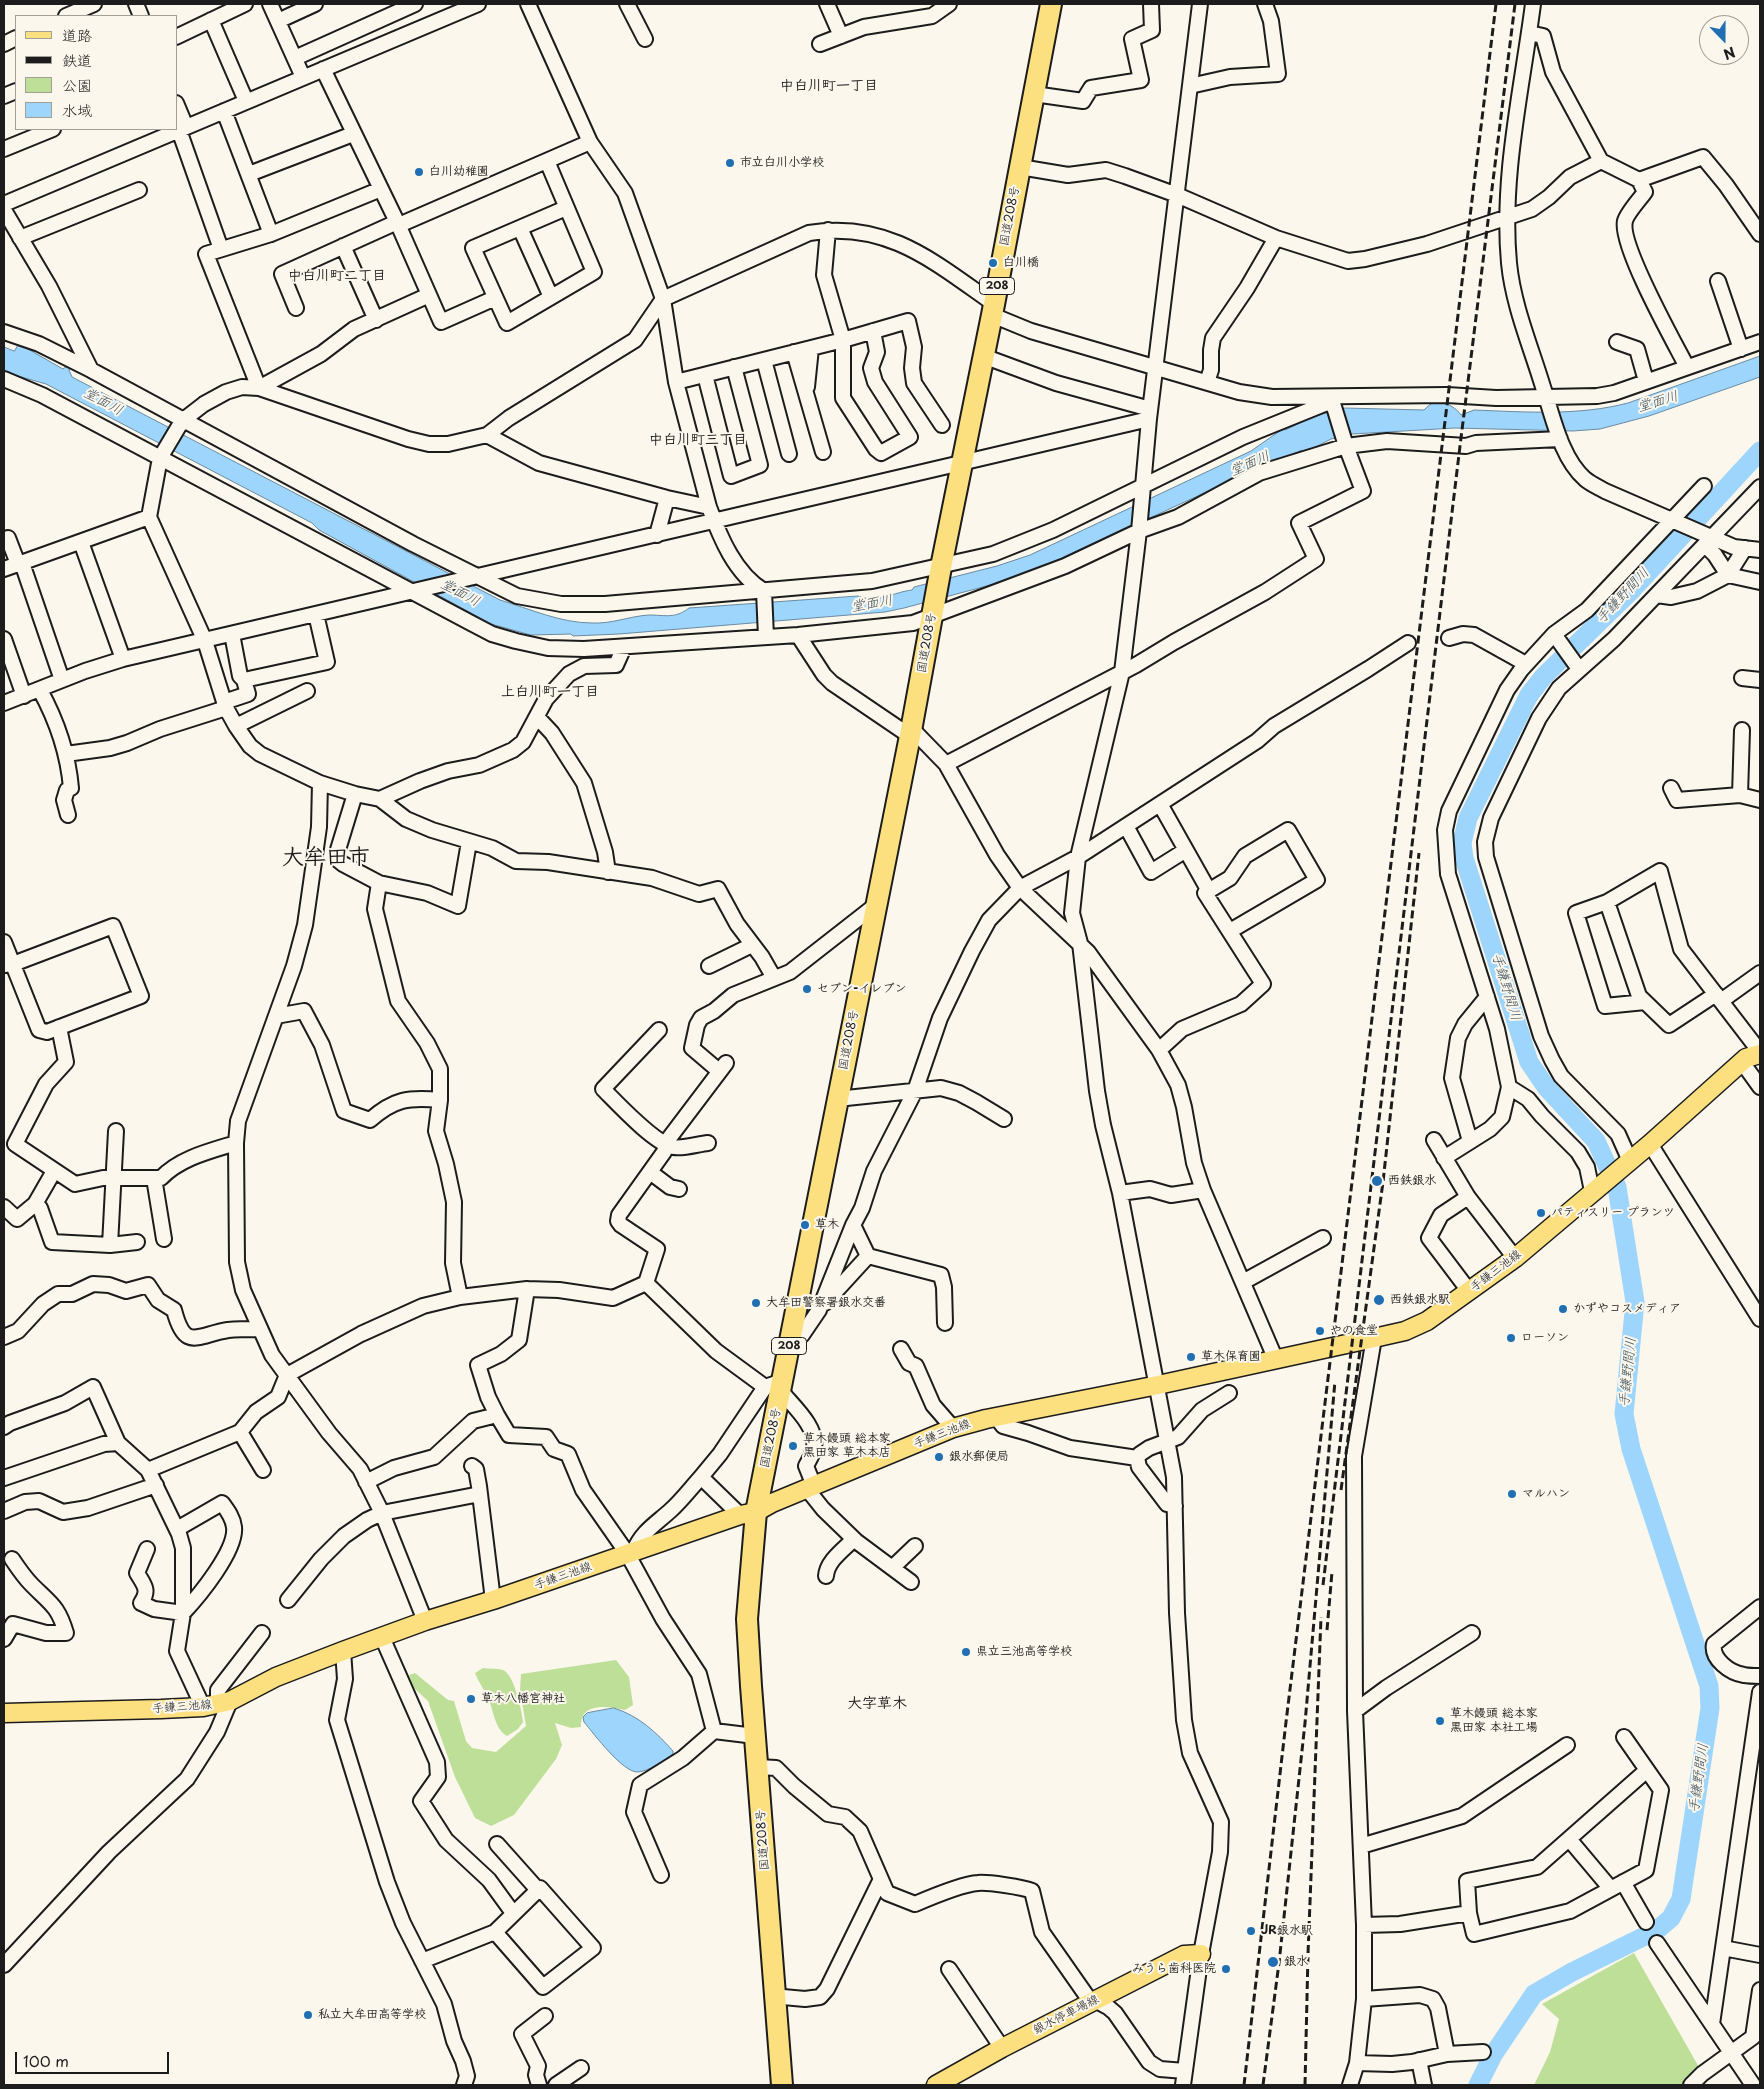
<!DOCTYPE html>
<meta charset="utf-8">
<style>
body{margin:0}
#map{position:relative;width:1764px;height:2089px;overflow:hidden;background:#fbf7ec;font-family:"Playpen Sans","Klee One",sans-serif}
canvas{display:block}
.frame{position:absolute;inset:0;border:5px solid #1c1c1c;pointer-events:none}
.legend{position:absolute;left:15px;top:15px;width:162px;height:115px;box-sizing:border-box;background:#fbf7ec;border:1px solid #a29f99;margin:0;padding:6px 9px;list-style:none;font-size:15px;color:#1c1c1c}
.legend li{display:flex;align-items:center;gap:10px;height:25px}
.legend b{width:25px;border:1px solid #a29f99}
.north{position:absolute;left:1699px;top:15px;width:50px;height:50px;box-sizing:border-box;background:#fbf7ec;border:1px solid #a29f99;border-radius:50%;rotate:158deg;font-size:14px;font-weight:700;line-height:20px;text-align:center;color:#1c1c1c}
.north::after{content:'';display:block;margin:auto;width:18px;height:22px;background:#1f6fb2;clip-path:polygon(50% 0,100% 100%,50% 72%,0 100%)}
.scale{position:absolute;left:15px;top:2052px;width:154px;height:22px;box-sizing:border-box;border:2px solid #1c1c1c;border-top:0;padding-left:6px;font-size:15px;line-height:18px;white-space:nowrap;color:#1c1c1c;-webkit-text-stroke:4px #fbf7ec;paint-order:stroke}
</style>
<div id="map">
<canvas width="1764" height="2089"></canvas>
<div class="frame"></div>
<ul class="legend">
<li><b style="height:6px;background:#fce080"></b>道路</li>
<li><b style="height:6px;background:#1c1c1c"></b>鉄道</li>
<li><b style="height:14px;background:#bedf98"></b>公園</li>
<li><b style="height:14px;background:#9dd5fc"></b>水域</li>
</ul>
<div class="north">N</div>
<div class="scale">100 m</div>
</div>
<script>
const g = document.querySelector('canvas').getContext('2d');
g.lineJoin = 'round';
function paint(path, color) { g.fillStyle = color; g.fill(path, 'evenodd'); }
function trace(path, color, width, dash) { g.strokeStyle = color; g.lineWidth = width; g.lineCap = dash ? 'butt' : 'round'; g.setLineDash(dash || []); g.stroke(path); }
function write(font, color, halo, rows, align = 'center') {
  g.font = font + ' "Playpen Sans","Klee One",sans-serif'; g.lineWidth = 4; g.setLineDash([]); g.textBaseline = 'middle'; g.strokeStyle = halo; g.fillStyle = color; for (const [text, x, y, turn = 0] of rows) {
    g.save(); g.translate(x, y); g.rotate((+turn || 0) * Math.PI / 180); g.textAlign = isNaN(turn) ? turn : align; if (halo) g.strokeText(text, 0, 0); g.fillText(text, 0, 0); g.restore();
  }
}
paint(new Path2D(`
 M616,1660l13,17 4,28 -8,5c-18,-4 -45,-8 -44,17l-10,1 -16,-5 7,22 -6,14 -42,56 -23,11 -16,-8 -20,-41 -27,-76 -14,-13 -5,-13 6,-2 33,27 6,1 12,40 6,7 24,4 30,-26 -6,-36 1,-16z
 M483,1668c6,1 14,0 20,2 11,4 19,41 20,52l-5,7 -11,7c-14,-8 -13,-29 -21,-42 -4,-8 -8,-13 -11,-21z
 M1634,1953l66,116 -15,16h-151l16,-33 9,-33 -17,-15z`), '#bedf98');
const water = new Path2D(`
 M19,344l44,25 5,-4 2,1 -1,4 3,7 428,223c30,9 61,23 92,23 20,1 38,-7 57,-8 16,0 26,4 40,-7l169,-12c18,8 36,-4 54,-6l2,-3 83,-21 33,-11 221,-104 33,-23 1,2 29,-14 31,-8 79,2c3,-3 7,-7 11,-8 8,-2 22,6 26,13l13,-5c52,2 104,6 154,-7l132,-47v21l-111,39 -49,13 -27,2 -118,-3 -103,6 -21,5 -27,14 -2,-3 -61,26 -217,100 -120,32 -19,4 -266,22 -46,2 -2,-2 -40,1 -40,-11 -172,-94 -7,-7 -266,-139 -42,-12v-25l10,4z
 M614,1708c25,8 42,24 59,43v3c-10,6 -23,17 -35,18 -15,1 -44,-38 -54,-50l-1,-5 4,-4z`);
paint(water, '#9dd5fc');
trace(water, '#698ba2', 1);
trace(new Path2D(`
 M1478,2085l15,-30 41,-61 38,-22 85,-42 14,-12 10,-19 29,-191 -1,-22 -78,-237 -7,-35 11,-112 -18,-115 -21,-46 -50,-54 -17,-25 -65,-204 -2,-15 6,-25 61,-123 15,-19 86,-84 130,-141`), '#9dd5fc', 19);
const minor = new Path2D(`
 M136,4l5,12
 M270,4l33,73
 M528,4l62,138 35,51 38,106 13,83 33,125c11,30 26,67 55,84
 M627,4l18,35
 M827,4l14,32
 M1533,4c-11,85 -32,173 -24,259 4,42 22,84 34,124 10,30 18,71 42,92 6,5 13,8 20,12l129,56 26,3
 M66,16l28,-12
 M211,20l35,81
 M278,21l37,-17
 M1529,33l14,3 10,36 48,89 38,19 6,12c-5,7 -18,21 -20,29 -6,23 49,121 62,146
 M176,37l69,-33
 M4,44l12,-6
 M820,44l44,-17 68,-11 17,-12
 M295,58l120,-54
 M323,69l74,153 44,100 54,-24
 M1190,86l40,-9 48,-3 -7,-53 -6,-17
 M1034,94l49,7 8,-13 50,-8 -9,-41 20,-9 -1,-26
 M4,96l12,-5
 M176,103l10,24
 M224,111l47,123
 M179,130l42,119
 M4,149l49,-20
 M547,161l47,111 -87,51 -34,-75 93,-40
 M1020,167l48,8 38,-5 19,6 52,19 99,43 72,23 17,-2 62,-15 105,-35 17,-12 21,-20 31,-16
 M249,174l104,-40
 M1639,180l64,-23 23,28 34,49
 M4,204l474,-200
 M4,210l45,76 42,84
 M399,225l191,-83
 M520,228l31,69
 M828,230l-4,45 19,65v58l33,51 5,4 29,-16 -35,-55 -4,-14 6,-16 -4,-21
 M20,238l119,-48
 M343,246l33,74
 M1718,281l23,68
 M296,308l-14,-34 115,-52
 M992,315l39,16 208,61 33,5 175,-2 49,3 101,-2 17,-3 146,-51
 M4,332l35,12 52,26 322,174 104,52 44,8h44l267,-23 121,-27 60,-24 190,-93 89,-36
 M1617,342l20,7 9,32
 M794,352l29,100
 M983,356l73,27 94,26
 M764,360l25,94
 M705,375l26,101 29,-11 -26,-98
 M4,379l38,16 429,228 21,11 24,7 32,7 36,1 214,-14 115,-12 152,-57 74,-35 39,-14 81,-44 87,-27 41,-5 79,5 10,-3 84,-4
 M676,382l167,-42 65,-19 6,26 -2,21 2,15 28,42
 M1207,382l4,-12v-20l2,-12 34,-50 29,-50
 M807,387l4,-39
 M259,388l-53,-134 65,-20 110,-45
 M259,388l62,-34 33,-25 75,-34
 M487,435l52,28 128,35 42,9
 M657,535l10,-37
 M4,540l4,-2 10,26
 M81,542l42,117
 M1705,545l10,10 13,20 32,7
 M22,563l40,117
 M4,569l145,-52
 M764,591l2,46
 M1657,595l14,2 26,-6 31,-16 17,-27
 M232,634l8,42 4,4
 M1554,634l25,35
 M798,635l26,40 8,8 78,53
 M1449,638l14,-4 11,1 52,29
 M4,639l20,57
 M1742,678l18,2
 M40,690c17,31 28,63 31,98l-4,2 -3,10 4,15
 M224,702l24,-8 -4,-14 83,-18 -11,-48
 M4,703l81,-32 38,-12 1026,-240
 M537,717l15,16 32,50 21,69 3,20
 M236,726l71,-35
 M911,728l35,36 51,91 23,33 68,64 71,98 19,35 6,22 10,56 9,27 73,170
 M66,754l44,-6 17,-5 33,-14 66,-21
 M946,764l190,-99 38,-23 91,-50 51,-33 -17,-36 64,-32 -17,-45 -15,-49
 M320,783l-1,44 -14,98 -11,41 -56,155 -2,22 1,119 6,28 29,65 57,78 31,36 22,44 43,108
 M1671,788l6,12 63,-5 20,5
 M355,794l-18,59 1,7 5,4 36,19 -4,26 23,92 29,42 13,26v31l-4,31 10,33 8,38 -1,61 7,34
 M1740,795l2,-65
 M380,799l40,-18 28,-10 31,-6 34,-15 10,-8 23,-43 23,-25 15,-8 32,-1 8,-18
 M1160,804l49,87
 M1126,826l25,46 35,-22
 M379,883l48,10 31,13 11,-64
 M1607,902l32,94 30,29 47,-31
 M4,942l35,88 8,2 94,-36 -28,-70 -100,38 -9,1
 M709,966l43,-21
 M774,978l-12,-21 -25,-33 -19,-35 -19,5 -47,-16 -104,-16 -32,-1 -24,-13 -60,-18 -26,-11 -26,-20 -25,-5 -35,-11 -60,-29 -10,-8 -14,-20 -10,-18 -21,-67 -56,-124 11,-59 22,-37 22,-17 22,-12 16,-5 17,1 149,51 21,5h19l39,-9 22,-17 126,-78 28,-41 146,-66c78,-13 125,29 184,70
 M1721,1001l39,-28
 M1645,1002l-40,4 -29,-93 31,-11 53,-31 21,78 79,103
 M276,1016l28,-5 18,34 22,66 26,9c24,-21 38,-23 70,-20
 M59,1027l7,35 -20,22 -31,60 60,40 28,-6h58c19,-20 49,-27 75,-35
 M659,1030l-56,59c15,15 51,54 70,58 10,2 25,-3 35,-4
 M1159,1050l23,-21 59,-25 22,-20 -58,-91 25,-15 15,-22 43,-26 29,50 -87,51
 M1742,1062l18,25
 M719,1071l-27,-23 5,-23 4,-7 13,-7 19,-16 57,-23 87,-68
 M1509,1087l19,12 14,17 36,36 9,15 5,24
 M837,1099l104,-11 18,5 17,9 28,17
 M1434,1140l34,57 47,61
 M1470,1141l-18,-63 6,-40 7,-14 22,-27
 M1650,1144l110,175
 M1444,1158l46,-29 12,-12 7,-30 -12,-58 -49,-155 -3,-44 4,-19 58,-121 14,-20 33,-36 33,-24 117,-124
 M1630,1161l-12,-27 -57,-58 -9,-16 -11,-24 -55,-179 -1,-15 6,-24 48,-100 20,-30 55,-49 146,-152
 M650,1172l20,15 9,2
 M154,1178l10,61
 M1120,1193l30,-4 21,6 32,-5
 M1468,1197l-27,18 -12,23 40,53
 M35,1204l19,-33
 M4,1207l13,12 18,-15 5,4 12,34 58,3 27,-3
 M853,1225l15,31 73,19 3,12 1,36
 M110,1245l6,-114
 M1243,1282l80,-44
 M646,1283l70,68 49,36
 M825,1303l43,-47
 M4,1337l14,-6 25,-27 15,-10h14l21,-10 16,1 17,6 22,-6 10,15 16,10c11,42 23,25 54,20 10,-1 21,-1 32,-1
 M789,1341l13,-6 17,-25 34,-85 9,-17 12,-37 41,-80 25,-73 32,-67 17,-31 31,-32 58,-31 179,-116 17,-15 94,-57 40,-26
 M901,1349l8,14 7,3 17,39 20,23
 M781,1391c11,14 37,36 33,57 -1,6 -5,12 -8,18l8,20
 M497,1415l12,20 37,2 8,12 14,5 15,36 44,63 36,66 36,55 15,57 -31,27 -43,27 -6,27 27,63
 M996,1417l7,9 25,7 42,15 67,10
 M4,1427l6,-4 55,-20 28,-16 25,56 30,27 31,64 4,14v65l-6,38 26,56
 M240,1432l23,38
 M472,1466l4,3 3,17 14,114
 M148,1470l92,-38 16,-20 22,-15 9,-22 74,-41 62,-28 37,-9 67,-8 32,1 54,8 33,-15 11,-34 -36,-24 -3,-4 1,-6 45,-63 3,-11 59,-78
 M4,1478l100,-34 14,-1
 M366,1482l28,-14 40,-11 39,-36 24,-6 -9,-18 -10,-32 23,-11 18,-14 8,-51
 M807,1489l16,20 33,32 55,41
 M1175,1506l-8,-2 -28,-37 -2,-9 3,-4 9,-6 29,-11 24,-27 27,-17
 M4,1511l21,-9 14,-1 24,11 25,-4 68,-23
 M740,1515l-39,-38 19,-23 45,-67 18,-6
 M147,1549l-10,24c7,12 13,17 4,30l13,6 29,4c16,-17 54,-63 51,-86 -1,-9 -6,-16 -12,-24l-45,26
 M634,1551c7,-19 23,-28 37,-41 11,-10 20,-22 30,-33
 M892,1568l23,-22
 M826,1576c1,-15 17,-26 28,-37
 M288,1600l33,-41 23,-23 23,-16 15,-7 98,-19
 M1760,1607l-46,37c-3,15 16,29 30,31 5,1 11,1 16,1
 M382,1637l55,125 1,15 -17,24 25,39 43,40 24,33
 M4,1639l9,-15 33,9h20c-8,-27 -15,-29 -34,-48 -8,-8 -14,-17 -20,-26
 M343,1651l2,28 -8,41 50,162 16,41 41,81 10,37 9,20 4,15 -3,9
 M218,1704v-14l44,-57
 M1355,1711l31,-23 86,-55
 M714,1731l41,5
 M758,1767l18,1 18,18 34,28 17,3 15,14 27,62 28,11c14,-6 48,-20 63,-21 9,-1 45,4 54,8l10,41 49,70
 M1569,1839l42,50
 M497,1844l41,46
 M1361,1846l101,-30 105,-71
 M1623,1882l23,40
 M540,1888l53,60 -50,39 -48,-55z
 M1469,1913l-2,-32 70,-14 110,-97
 M1364,1925l36,-1 69,-11 5,21 96,-23 76,-41 15,-80 -37,-53
 M1657,1943l96,142
 M1723,1948l37,7
 M422,1961l73,-29
 M4,1965l105,-113 78,-73 30,-47 13,-31
 M949,1969l53,79
 M1364,1999l56,-4 13,4 5,9 9,46
 M1095,2000l13,7 7,6 34,49 11,7 25,2
 M776,2001l7,-4 22,2 15,-2 7,-8 53,-108
 M1712,2024l48,-332
 M1419,2060l5,25
 M1357,2063l35,1 20,-2 35,-8 36,-2
 M539,2085l-3,-10 2,-9 -16,-32 23,-18
 M556,2085l25,-17
 M1183,2085l18,-131 19,-102 1,-30 -31,-69 -6,-33 -7,-107 -3,-136 -54,-284 -17,-68 -6,-34 -17,-148 -8,-30 6,-56 44,-185 17,-141 10,-112 51,-415
 M1350,2085l7,-22 7,-64v-74l-9,-214 -1,-255 20,-118
 M1691,2085l11,-11 51,-37 7,-47`);
const major = new Path2D(`
 M4,1713l157,-4 42,-2 27,-6 46,-24 67,-26 82,-30 68,-21 247,-85 16,-3 16,-9 181,-75 33,-9 172,-34 216,-47 31,-7 22,-10 88,-63 135,-114 96,-86 14,-4
 M936,2085l66,-37 182,-93 17,-1`);
const highway = new Path2D(`
 M782,2085l-31,-399 -4,-67 9,-107 154,-776 31,-169 51,-252 59,-311`);
trace(minor, '#1c1c1c', 18);
trace(major, '#1c1c1c', 21);
trace(highway, '#1c1c1c', 24);
trace(minor, '#fbf7ec', 14);
trace(major, '#fce080', 18);
trace(highway, '#fce080', 20);
trace(new Path2D(`
 M1341,1490l42,-308 36,-329
 M1323,1585l137,-1139 55,-442
 M1327,1630l5,-58
 M1244,2085l42,-363 210,-1718
 M1263,2085l16,-122 26,-240 30,-342
 M1305,2085l3,-131 13,-337`), '#1c1c1c', 3, [8, 4]);
for (const [x, y, r, color] of [
 [730,163,5,"#1f6fb2"],
 [419,172,5,"#1f6fb2"],
 [993,263,5,"#1f6fb2"],
 [807,989,5,"#1f6fb2"],
 [1377,1181,6,"#1f6fb2"],
 [1541,1213,5,"#1f6fb2"],
 [805,1225,5,"#1f6fb2"],
 [1379,1300,6,"#1f6fb2"],
 [756,1303,5,"#1f6fb2"],
 [1563,1309,5,"#1f6fb2"],
 [1320,1331,5,"#1f6fb2"],
 [1511,1338,5,"#1f6fb2"],
 [1191,1357,5,"#1f6fb2"],
 [793,1446,5,"#1f6fb2"],
 [939,1457,5,"#1f6fb2"],
 [1512,1494,5,"#1f6fb2"],
 [966,1652,5,"#1f6fb2"],
 [471,1699,5,"#1f6fb2"],
 [1440,1721,5,"#1f6fb2"],
 [1251,1931,5,"#1f6fb2"],
 [1273,1962,6,"#1f6fb2"],
 [1226,1969,5,"#1f6fb2"],
 [308,2015,5,"#1f6fb2"]
]) { const dot = new Path2D(); dot.arc(x, y, r, 0, 2 * Math.PI); g.fillStyle = color; g.fill(dot); trace(dot, '#fbf7ec', 2); }
for (const [x, y, w] of [
 [997,286,35],
 [789,1346,35]
]) { const box = new Path2D(); box.roundRect(x - w / 2, y - 8.5, w, 17, 4); g.fillStyle = '#fbf7ec'; g.fill(box); trace(box, '#1c1c1c', 1); }
write('bold 11px', '#1c1c1c', null, [
 ["208",997,286],
 ["208",789,1346]
]);
write('bold 12px', '#1c1c1c', '#fbf7ec', [
 ["市立白川小学校",740,163],
 ["白川幼稚園",429,172],
 ["白川橋",1003,263],
 ["セブン-イレブン",817,989],
 ["西鉄銀水",1388,1181],
 ["パティスリー プランツ",1551,1213],
 ["草木",815,1225],
 ["西鉄銀水駅",1390,1300],
 ["大牟田警察署銀水交番",766,1303],
 ["かずやコスメディア",1573,1309],
 ["やの食堂",1330,1331],
 ["ローソン",1521,1338],
 ["草木保育園",1201,1357],
 ["草木饅頭 総本家",803,1439],
 ["黒田家 草木本店",803,1453],
 ["銀水郵便局",949,1457],
 ["マルハン",1522,1494],
 ["県立三池高等学校",976,1652],
 ["草木八幡宮神社",481,1699],
 ["草木饅頭 総本家",1450,1714],
 ["黒田家 本社工場",1450,1728],
 ["JR銀水駅",1261,1931],
 ["銀水",1284,1962],
 ["みうら歯科医院",1216,1969,"right"],
 ["私立大牟田高等学校",318,2015]
], 'left');
write('12px', '#1c1c1c', '#fbf7ec', [
 ["国道208号",1010,216,-79],
 ["国道208号",927,643,-80],
 ["国道208号",849,1040,-79],
 ["手鎌三池線",1496,1271,-37],
 ["手鎌三池線",942,1434,-21],
 ["国道208号",771,1438,-78],
 ["手鎌三池線",563,1576,-19],
 ["手鎌三池線",182,1707,-4],
 ["国道208号",763,1840,-94],
 ["銀水停車場線",1066,2015,-27]
]);
write('bold 14px', '#1c1c1c', '#fbf7ec', [
 ["中白川町一丁目",829,86],
 ["中白川町二丁目",337,276],
 ["中白川町三丁目",698,440],
 ["上白川町一丁目",550,692]
]);
write('italic 14px', '#43545f', '#fbf7ec', [
 ["堂面川",103,402,28],
 ["堂面川",1658,402,-17],
 ["堂面川",1250,464,-24],
 ["堂面川",460,593,28],
 ["手鎌野間川",1623,596,-47],
 ["堂面川",872,604,-10],
 ["手鎌野間川",1506,987,73],
 ["手鎌野間川",1628,1372,-84],
 ["手鎌野間川",1699,1778,-82]
]);
write('bold 15px', '#1c1c1c', '#fbf7ec', [
 ["大字草木",877,1704]
]);
write('bold 22px', '#1c1c1c', '#fbf7ec', [
 ["大牟田市",326,858]
]);
</script>
